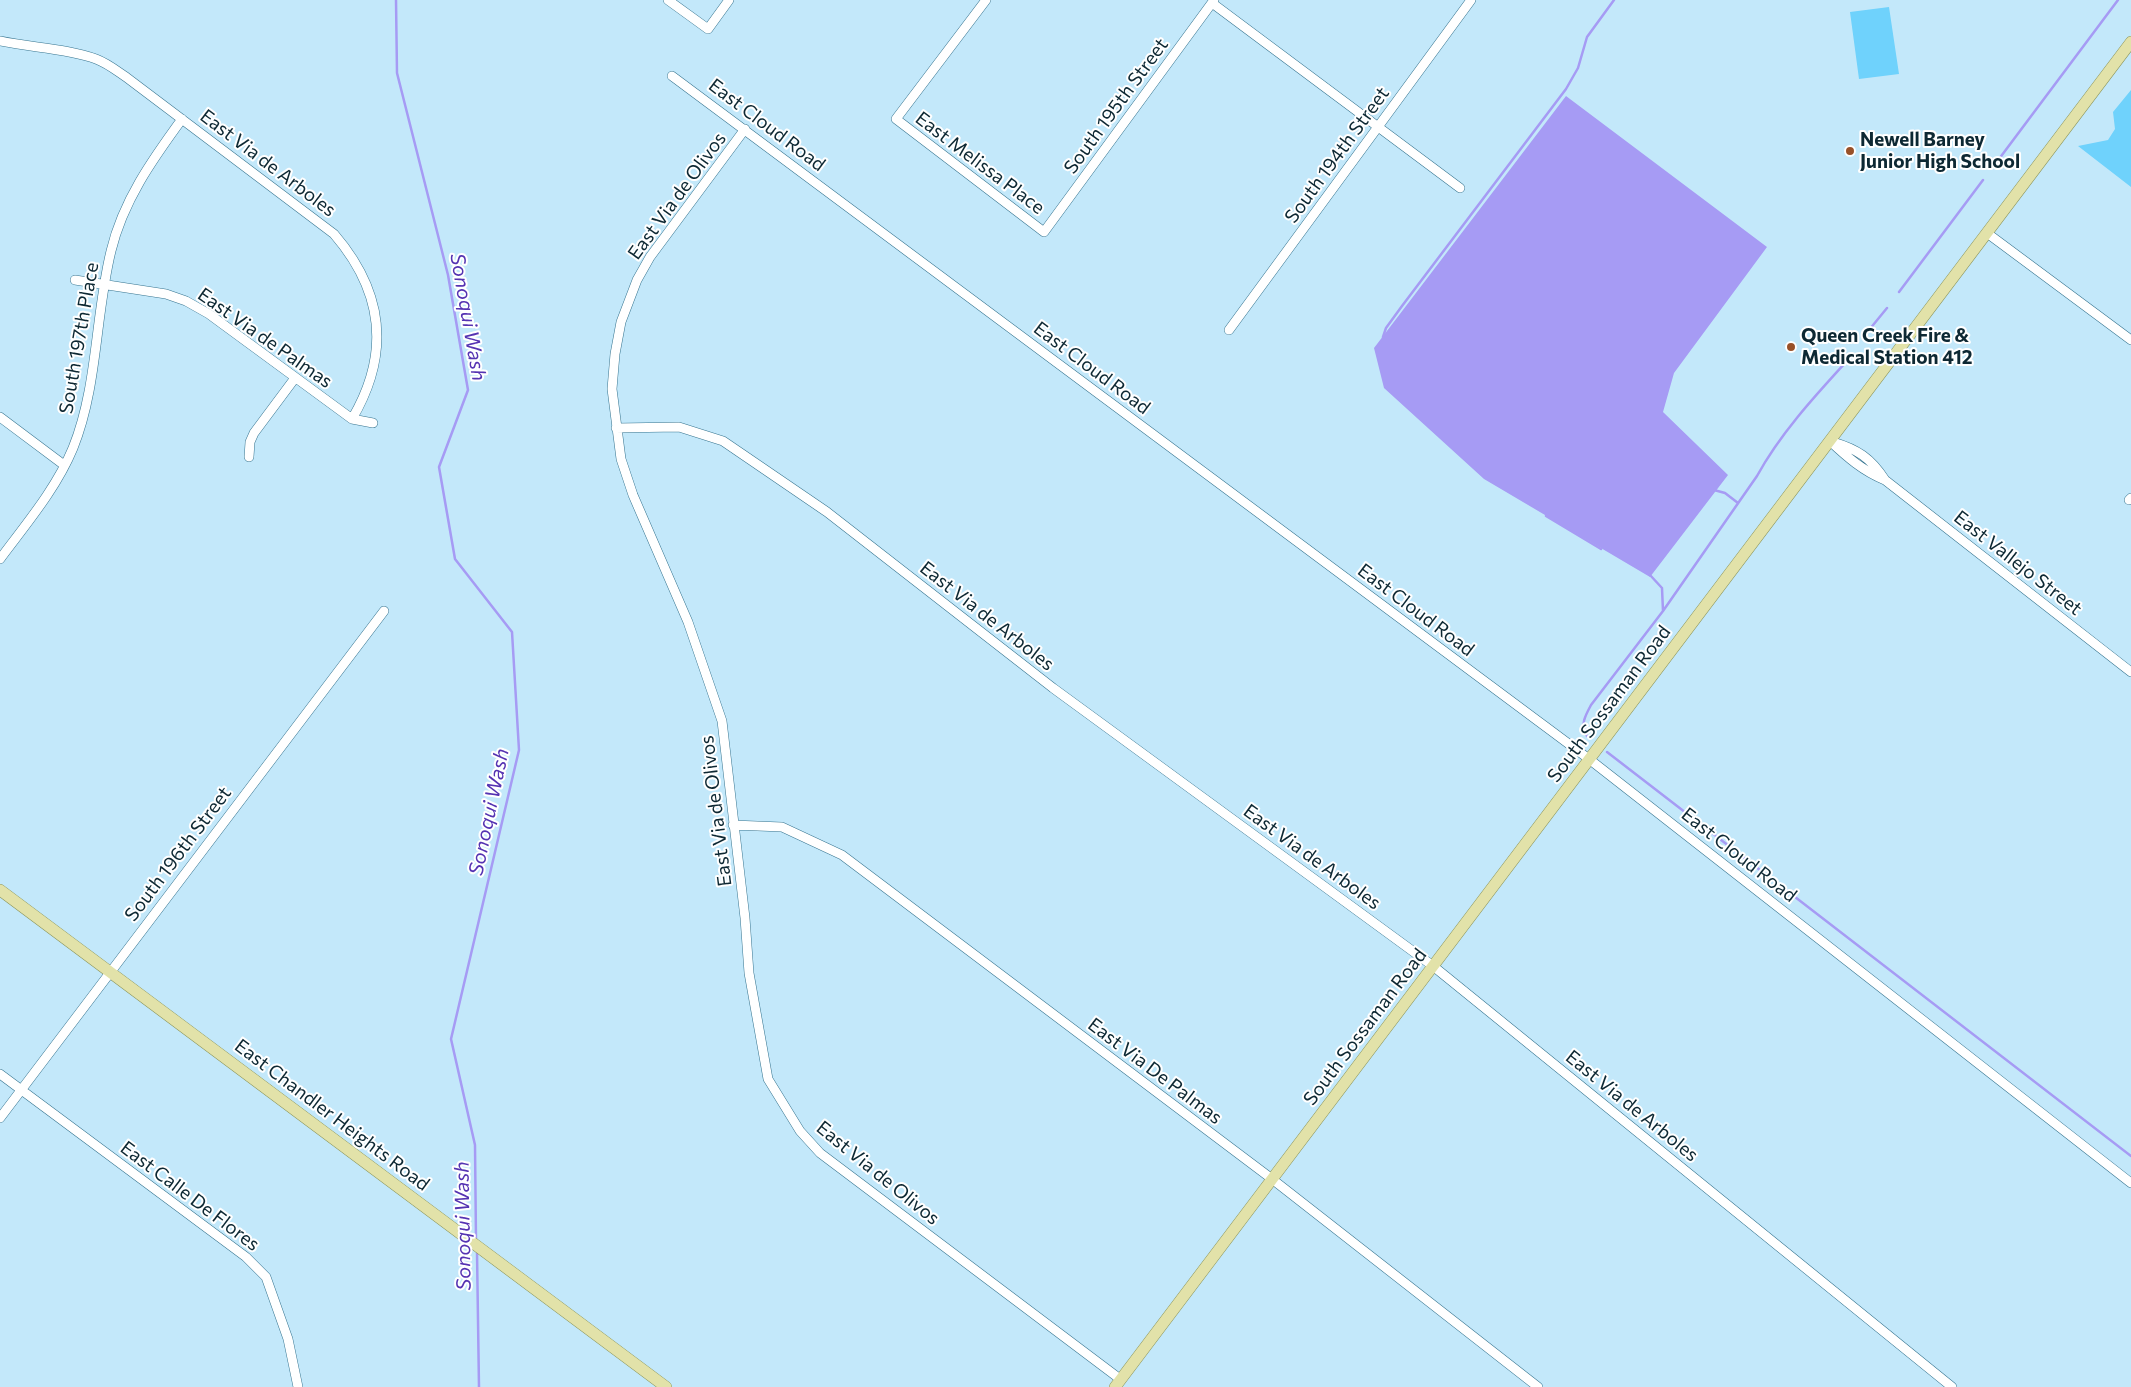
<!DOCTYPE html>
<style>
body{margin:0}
canvas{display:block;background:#c3e8fa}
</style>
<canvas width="2131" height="1387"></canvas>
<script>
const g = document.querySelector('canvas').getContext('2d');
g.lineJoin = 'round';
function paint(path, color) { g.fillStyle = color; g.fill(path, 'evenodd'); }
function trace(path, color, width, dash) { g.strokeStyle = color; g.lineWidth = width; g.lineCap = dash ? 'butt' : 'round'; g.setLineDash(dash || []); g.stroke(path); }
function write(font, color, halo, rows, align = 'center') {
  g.font = font + ' Commissioner,sans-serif'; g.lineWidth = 4; g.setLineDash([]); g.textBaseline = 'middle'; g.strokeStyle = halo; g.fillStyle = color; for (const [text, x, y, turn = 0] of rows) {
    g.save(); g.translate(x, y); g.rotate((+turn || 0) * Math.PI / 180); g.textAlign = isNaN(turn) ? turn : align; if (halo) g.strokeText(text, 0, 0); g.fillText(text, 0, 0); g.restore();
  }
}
paint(new Path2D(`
 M1889,7l10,67 -40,5 -9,-67z
 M2131,90v97l-53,-41 30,-6 7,-11 -2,-17z`), '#6fd2fc');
paint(new Path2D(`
 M1566,96l201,151 -93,126 -11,39 65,63 -78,102 -166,-98 -100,-91 -10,-40z`), '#a69bf4');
trace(new Path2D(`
 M396,0l1,73 51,202 20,115 -29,77 16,92 57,73 7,118 -68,289 24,106 1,96
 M1996,163l122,-163
 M1899,292l84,-112
 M1869,330l18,-22
 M1383,337l3,-9 16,-22 164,-217 12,-21 9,-31 27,-37
 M1714,490l11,3 13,10
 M1546,516l55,33
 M1650,575l12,13 1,23
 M1587,736c-7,-11 -2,-20 4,-31l72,-94 94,-135c23,-42 57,-79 89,-114
 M1607,752l524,404
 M477,1252l2,135`), '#a69bf4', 2.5);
const minor = new Path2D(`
 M668,0l40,29 21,-29
 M986,0l-90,119 148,113 170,-232
 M1212,3l248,185
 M0,41c32,7 65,7 96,18 11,4 21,12 30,18l208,157c49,57 57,119 18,185
 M672,76l917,683 542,424
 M745,129l-95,128 -13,23 -16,42 -6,32 -3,35 9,70 12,36 55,127 34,99 23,197 4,55 19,106 32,52 20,22 300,226
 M1987,233l144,107
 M75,280l91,14 20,7 23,13 143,105 21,4
 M1229,330l242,-330
 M0,417l64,48
 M616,428l63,-1 44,14 104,71 226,176 380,278 519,421
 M1830,441c17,16 33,30 55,39l246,192
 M1833,442c24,7 38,16 52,38
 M249,457l1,-15 4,-9 41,-55
 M2129,500l2,-2
 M0,559c26,-35 56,-70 73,-111 25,-62 22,-132 38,-197 12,-50 41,-91 71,-132
 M733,825l49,2 60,28 430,324 266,208
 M0,1074l246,183 20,20 22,62 10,48
 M0,1118l384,-507`);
const major = new Path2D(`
 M0,890l666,497
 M1115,1387l1016,-1345`);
trace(minor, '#377590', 10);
trace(major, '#8b955b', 12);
trace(minor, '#fff', 9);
trace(major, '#e2e2a9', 11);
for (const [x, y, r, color] of [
 [1850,151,5,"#985129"],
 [1791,347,5,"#985129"]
]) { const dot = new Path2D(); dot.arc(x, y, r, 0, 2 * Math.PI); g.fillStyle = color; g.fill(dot); trace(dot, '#fff', 2); }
write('19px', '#0d2833', '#fff', [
 ["South 195th Street",1116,106,-54],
 ["East Cloud Road",767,125,37],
 ["South 194th Street",1337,155,-54],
 ["East Via de Arboles",268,163,37],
 ["East Melissa Place",980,163,37],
 ["East Via de Olivos",677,196,-54],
 ["South 197th Place",79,338,-80],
 ["East Via de Palmas",265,338,35],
 ["East Cloud Road",1092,368,37],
 ["East Vallejo Street",2018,563,38],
 ["East Cloud Road",1416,610,37],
 ["East Via de Arboles",987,616,38],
 ["South Sossaman Road",1609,704,-53],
 ["East Via de Olivos",716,811,-97],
 ["South 196th Street",178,854,-53],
 ["East Cloud Road",1739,855,38],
 ["East Via de Arboles",1312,857,36],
 ["South Sossaman Road",1365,1027,-53],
 ["East Via De Palmas",1155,1071,37],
 ["East Via de Arboles",1632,1106,39],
 ["East Chandler Heights Road",332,1115,37],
 ["East Via de Olivos",878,1173,39],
 ["East Calle De Flores",190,1196,37]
]);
write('bold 19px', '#0d2833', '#fff', [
 ["Newell Barney",1860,140],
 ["Junior High School",1860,162],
 ["Queen Creek Fire &",1801,336],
 ["Medical Station 412",1801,358]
], 'left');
write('italic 20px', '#5533b2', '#fff', [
 ["Sonoqui Wash",468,317,80],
 ["Sonoqui Wash",489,812,-78],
 ["Sonoqui Wash",463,1226,-91]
]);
</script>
